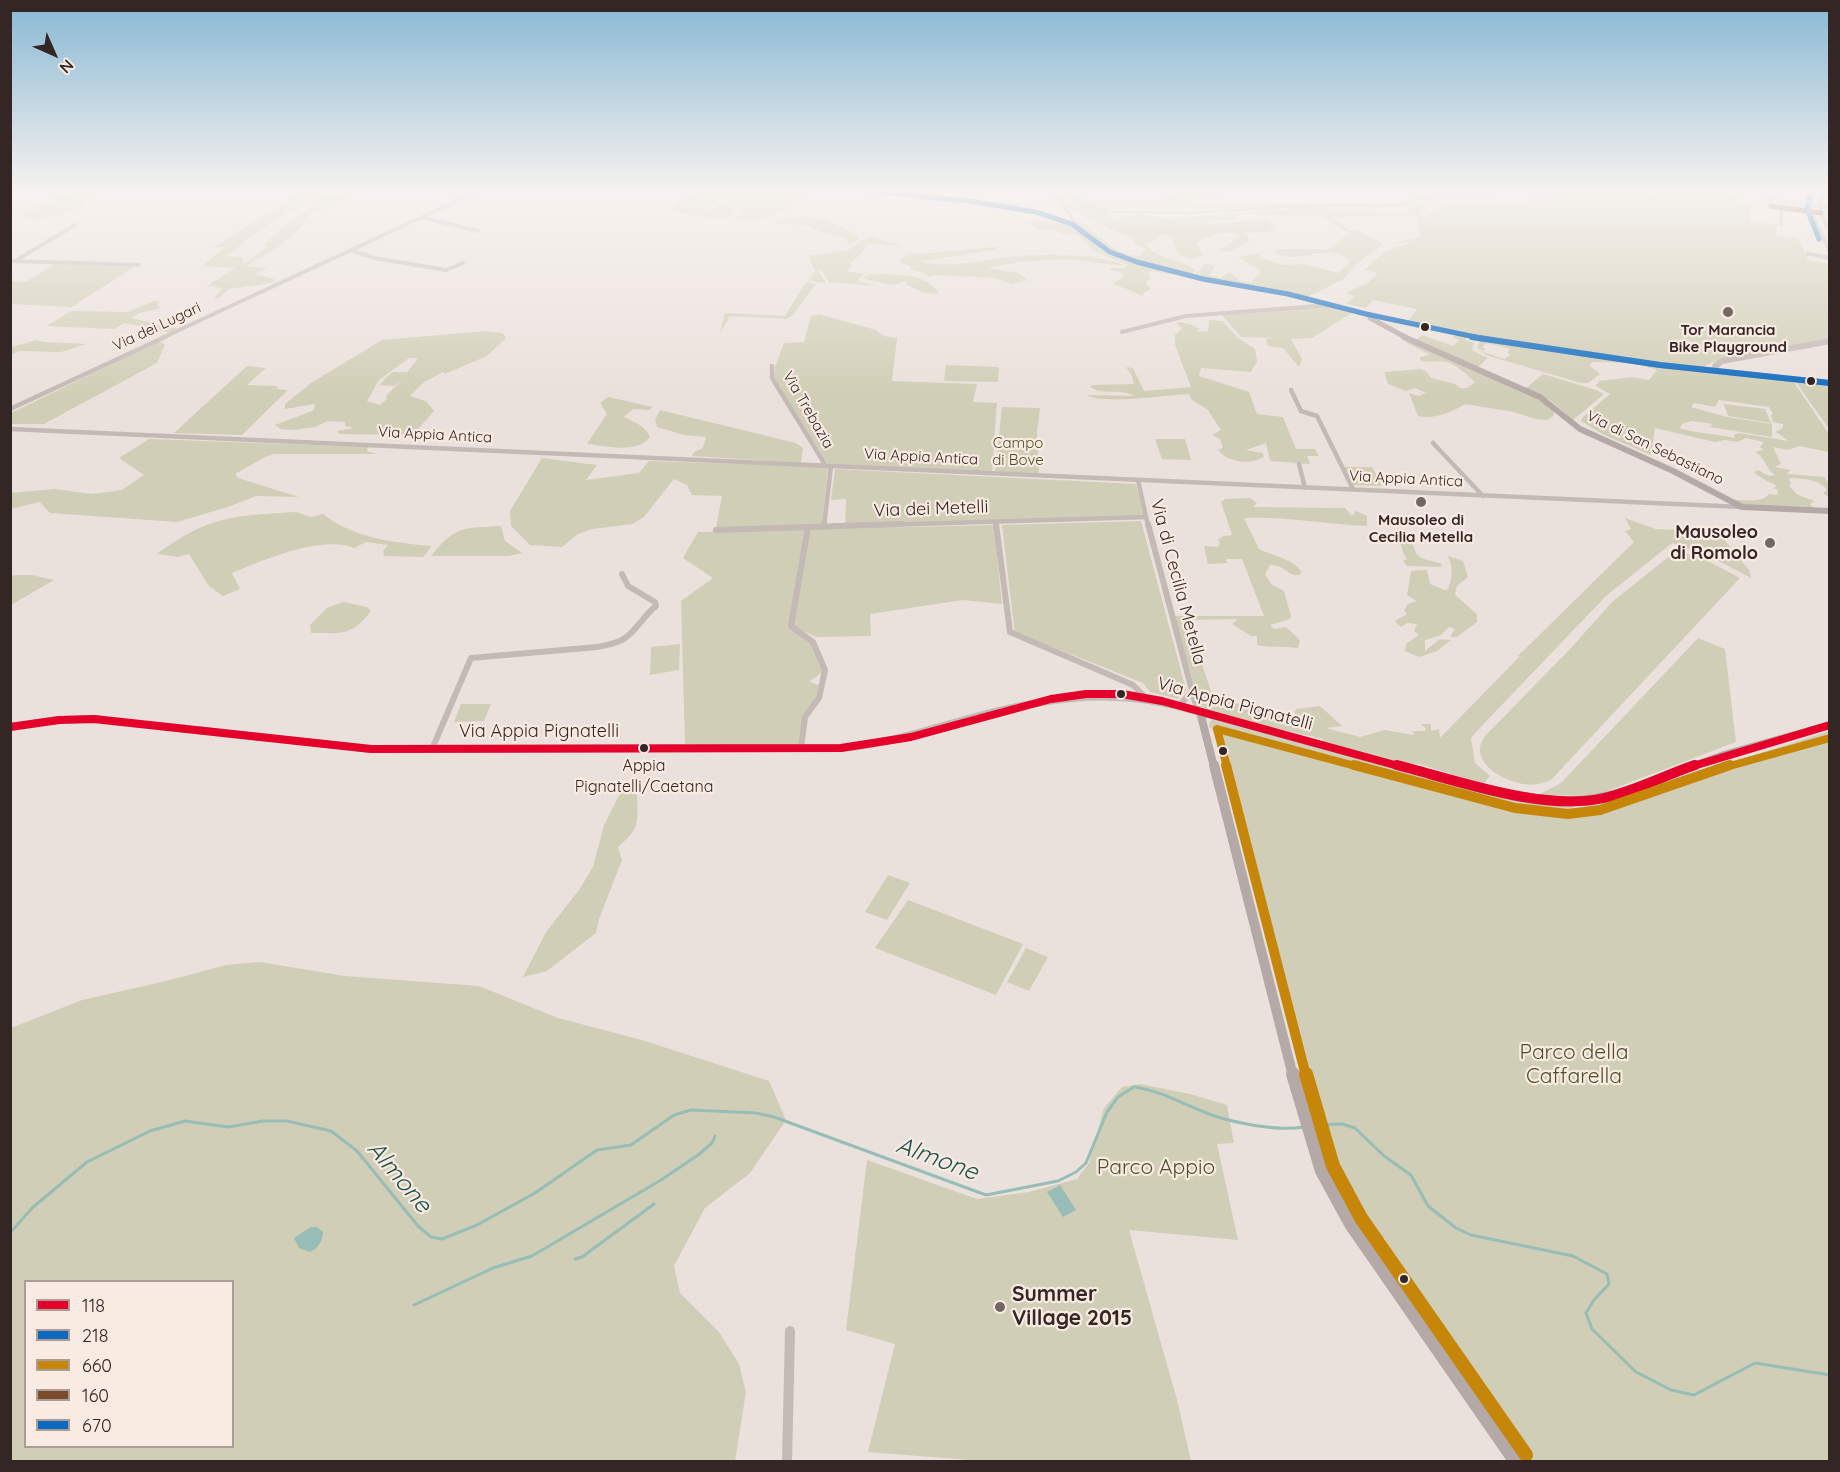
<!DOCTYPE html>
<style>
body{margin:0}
#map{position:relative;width:1840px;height:1472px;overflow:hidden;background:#ebe1dc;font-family:Quicksand,sans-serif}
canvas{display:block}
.frame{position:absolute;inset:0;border:12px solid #332625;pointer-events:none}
.legend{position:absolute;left:24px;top:1280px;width:210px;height:168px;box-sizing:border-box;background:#f9eae2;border:2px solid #aa9c96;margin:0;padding:8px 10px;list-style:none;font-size:18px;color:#332625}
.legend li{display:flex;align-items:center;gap:12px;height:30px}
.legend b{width:30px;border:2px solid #aa9c96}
.north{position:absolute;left:24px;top:24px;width:60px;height:60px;-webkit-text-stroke:4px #f9eae2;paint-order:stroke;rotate:135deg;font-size:16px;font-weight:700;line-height:24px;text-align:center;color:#332625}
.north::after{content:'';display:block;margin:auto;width:21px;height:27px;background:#332625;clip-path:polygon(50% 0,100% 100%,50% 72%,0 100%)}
</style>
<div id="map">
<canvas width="1840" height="1472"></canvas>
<div class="frame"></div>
<ul class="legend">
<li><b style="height:8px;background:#e4002b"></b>118</li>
<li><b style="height:8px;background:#0c69bf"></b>218</li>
<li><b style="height:8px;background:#c68609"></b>660</li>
<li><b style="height:8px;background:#7a4b2a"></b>160</li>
<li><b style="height:8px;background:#0c69bf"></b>670</li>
</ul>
<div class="north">N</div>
</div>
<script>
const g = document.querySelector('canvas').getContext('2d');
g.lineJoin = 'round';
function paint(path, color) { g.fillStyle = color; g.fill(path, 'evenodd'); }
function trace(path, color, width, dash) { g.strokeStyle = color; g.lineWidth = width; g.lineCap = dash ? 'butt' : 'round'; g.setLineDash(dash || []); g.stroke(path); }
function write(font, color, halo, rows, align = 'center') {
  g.font = font + ' Quicksand,sans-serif'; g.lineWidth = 4.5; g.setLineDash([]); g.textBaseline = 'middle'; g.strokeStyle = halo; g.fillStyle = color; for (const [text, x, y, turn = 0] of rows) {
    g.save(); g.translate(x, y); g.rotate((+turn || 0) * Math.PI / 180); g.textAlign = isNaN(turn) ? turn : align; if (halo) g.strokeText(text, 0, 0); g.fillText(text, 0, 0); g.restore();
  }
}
paint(new Path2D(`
 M70,191l29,1 -20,11 8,1c-22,11 -44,19 -68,12z
 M297,191h28l-4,6 11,1 10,-3 8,5 -17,3 -16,10 -7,1c-12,23 -41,40 -64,52l21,2 -12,6 19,5 -2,3h7l-50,7 -10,9h-5l9,-10 -16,-2 28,-18 -33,-2 23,-19h-11l59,-37 6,-1zM305,202l13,3 -28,15 -25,24 2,3 -23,17 -2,-7 -15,-1 32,-25z
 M695,191h29l-3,4h-9l6,8 -9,4v3l7,5 3,-1 -1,-3 -5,-1 11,-8 -3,-5 8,-6h74l4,8c-10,-1 -13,7 -21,11 -13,7 -37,14 -51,8l9,-5 -7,-3 -5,1 2,4 -8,3h-17l-35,-6 -1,-4 5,-7 20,-6 -7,-1z
 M1178,191h24l-7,3 31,-3 -18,6 -21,2v5l197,1 46,-10 7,4c-18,-3 -24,5 -37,7 -22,3 -46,0 -68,0l-7,2 12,3 73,1 -2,-5 12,-2 6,3 -5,5 7,8 -3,-7 26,-10 -25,-13h93l-79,6 21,7 103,-6 -8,-7h100l-2,4 3,2 2,-6h73l8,11 10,3 1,17 26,3 -1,11 21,2 11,19 -2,3 23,4v74l-114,23 -14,7 -182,-24 -111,-23 9,-12 -44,-9 -7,8 -20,-4 9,-8 -10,-3 24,-11 9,-9 -13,-3c17,-18 26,-23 50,-28l-25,1 30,-6 -3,-19 -5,-3 -80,2 17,13 15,3 20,11 -29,21 -11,14 -39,19 -108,-21 -2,-3 10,-10 10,2 -6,9 12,3 8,-6 12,9 10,2 10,-12 -23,-14 22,-4v5l24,7 20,-1 35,9 11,-12c-22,-21 -49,5 -76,-8l3,-4h53l19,-16 -28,-17 -79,-2 -7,2 1,3 -2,1 -43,2 22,2 53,-4 4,1 4,7 -5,4 -24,1 3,3 1,6 -20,10 -11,-2 10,-4 10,-11c-12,-6 -31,1 -42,8l7,12 -11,4 -13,-4 -9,-19 -11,-1 -3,5 -10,4c10,16 35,14 50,26l-4,4 -12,2 -31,-5 1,8 -5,4 6,6 -8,4v3l-29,-12v-2l11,-5 -4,-5 -11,-2 1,-2h11l6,-3 -32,-13 -20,-18 -11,1 -13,-6 -14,1 -10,-10c12,1 40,3 49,8l2,-5h4c16,12 36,35 57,33l6,-7 -13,-6v-4l-63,-29 -13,-16h10l13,3 1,3h87l-1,-4 9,-1zM1210,206l80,1 3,2 -126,10 -31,-5 -20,6 -18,-11z
 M811,217l15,3 35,17 -11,8 -5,-6 -22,-6 -16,-8 -35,-2 11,-5z
 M871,237l32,9 -35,-2 -9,12 -9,7 2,4 -6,4 18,3 -7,7 20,5 -48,-4 -9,-13 -2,1 8,13 -17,-2 6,-11 -6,-11 1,-3 38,-6 14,-10z
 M994,247h5l-3,3 -76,11c23,7 49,2 73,-2 31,-5 105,-8 132,7l-59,-7 -47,3 -31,6 31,5 9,7 -16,4 -17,-6 -60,-3 -6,2 -4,-4 -15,-3 1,-3 -11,-5v-3l9,-4 -3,-3 13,2z
 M55,264l79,3 -62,40 -61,-3 -1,-23 15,1z
 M880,274c21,1 47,-1 59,20l-15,-1 -19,-9 2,-3 -16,4 -29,-7 6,-3z
 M806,282l10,2 -23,31 -6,4 -57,-3 -10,17 5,-20 60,3z
 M154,301h6l-3,5 5,1c-11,6 -18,2 -31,11l48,11 -8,4 -46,-10 -11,6 -67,-3 24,-15 57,1z
 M1328,306l24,7 -40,25 -21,1 11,20 -3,8 -16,-19 -15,-2 -2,-7 10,-1 -35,-1 -19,-22z
 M819,314l57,16 8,6 13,2 -5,43 85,3 -4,18 24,1 -5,69 -164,-8 -54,-86 1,-11 9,-24 20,-1 7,-26z
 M1209,320l14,1 15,17 17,11 2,12 -6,11 -50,-4 -2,8 50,16 8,22 26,3 13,32h19l4,7h-12l3,8 -40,-3 -4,-18 -20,7 17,3 1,4c-14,8 -35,6 -46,-7l5,-2 -3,-9 -8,-4 9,-5 -14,-21 -15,-9 -3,-6c-25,1 -84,11 -103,1l48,1c-11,-8 -30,0 -44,-9l3,-2 41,-1 -2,-8 -6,-9 7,1 11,23 47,-4 -16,-42v-10l7,-7 -6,-5c8,-2 17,2 24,6l-3,3 11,-1z
 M485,331l17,2 4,5 -19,18 -42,18 -2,-2 -19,10 -14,14 16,5 8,10 -16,18 -17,6 -62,-1 -2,-3 17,-3 -9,-2v-4l-17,-1 -13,6 -22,3 -12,-1 -6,-4 37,-14 3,-3 -1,-4 -29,5v-5l26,-21 71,-43zM409,358h9l-11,14h-15l-13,13 15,1 9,-7 -17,17 1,3 -7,6 -13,-4 12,-21z
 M1422,335l31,11 6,-6 -6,-2 3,-3 11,2 -2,3 9,3 -2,7 16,8 -11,10 -62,-27z
 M37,340l7,2 43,2 -26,8 -42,-1 -8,4v-8z
 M1480,340l313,41 36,53v18l-30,-6 -11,4 -15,-3 8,17 -6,3 16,3 -4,3 2,1 35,3 5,6v14l-6,-4 4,-3c-9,-12 -25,-11 -38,-12l2,6 -2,2 9,9 17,6 -5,3 3,3 -71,-2 -7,-5c12,0 26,3 34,-6l10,1 -2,-2 1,-3 -5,-2 4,-2c-6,-4 -16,-7 -23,-14l4,-2 11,6 6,-1c-9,-5 -9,-17 -20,-23l8,-2 -3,-3 4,-5 -18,-4 -9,4 -12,-2 -10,2 -60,-14 -4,27 -47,-20 -23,-14 1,-3 28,-24 -14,-8 3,-5 33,-4 17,3 8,-10 -24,-7 -41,-1 -2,4 10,8 -12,9h-7l-95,-28 -8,-5 26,9 6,-4 -3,-2 3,-4 -23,-6 -5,4 4,2 -2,2 -7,-3zM1719,400l50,7 4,7 -2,1 2,7 10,2v4l-7,4 13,9 -50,-8 -5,2v3c-18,-5 -37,-4 -54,-10l2,-4 10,-3 21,3 -3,3 62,10v-13l-45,-7 -36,-10 3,-4 21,4z
 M157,342h4l4,3 -8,18 -113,61h-33v-11z
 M1405,342h7l131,59 12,9 -2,6 -6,4 -11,-1 -22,-7 -49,-8c-12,8 -33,16 -47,12l-9,-23 10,3 7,-3 -11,-5 -9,3 -18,-7 -4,-12 36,-3 6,2 5,7 24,6 5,4h7l8,-6c-8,-7 -19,-18 -29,-20 -9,-2 -16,1 -25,-1l-1,-4 10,-2z
 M946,365l51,2 2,1 -1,14 -54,-1z
 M247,366l19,2 -19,17 31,1 -2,3 12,1 -46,45 -68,-2z
 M1543,374l53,16 8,4 -31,26 -23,-20 -24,-12z
 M1796,382l33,3v44z
 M608,397l45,10 -4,3 -16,-1 -9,8c11,6 21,8 26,20 -13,17 -44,9 -63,7l20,-30 -7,-11z
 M1724,404l41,5 6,14 -43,-7z
 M1002,407l38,1 -3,24 2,42 -44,-2z
 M660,410l136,33 7,5 -2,15 -109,-7 2,-4 9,-4 3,-11 -22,-2 -27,-8 -2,-7z
 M149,439l219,8 -1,4 10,3h-103l-9,3 -30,17 3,4 61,19 -43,-1 -28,11 -51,15 -127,-9 -10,-11 -29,7v-16l44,-4 37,5 30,-4 22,-15 -25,-17z
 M1155,439h30l6,21 -29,-1z
 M542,458l55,7 -11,15 53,-7 10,-12 179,6 -6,58 -106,3 6,-32 -30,-1 -5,-10 -13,-6 -30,38 -12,7 -40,5 -14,5 -16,13 -32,-2 -19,-19 -1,-15z
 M1344,467h28l10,19 -29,-1z
 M835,469l301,15 8,32 -299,9 1,-26 -15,1z
 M1250,498l7,5 -4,4 92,1 7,8 4,-5 11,5v10c-42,-2 -82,-10 -123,-8l15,31c14,7 36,10 43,24 -12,8 -16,-9 -32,-8l-5,9 6,10 13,7 7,25 -1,3 -20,6 4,4 12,-2 14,13 -2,8c-15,-2 -27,0 -41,-3v-9h-6l-19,-12 6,-5 -51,1 26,77c15,8 31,5 48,10 12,3 20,9 32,10l3,-8 24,-3 22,20 -16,2 34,9 25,-7 29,5 -2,-4h13l1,-3 -6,-4h11v7l8,-2 1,9 79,-81 7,2 -8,-3 116,-114 -9,-11 6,-2 -6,-11 31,11 62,3 31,38 2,8 -40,-21 -39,-14 -66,53 -129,135 -6,7 4,25 15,13 -7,8 -64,-20 -11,1 -85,-23v-3l-110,-25 -13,-9 -26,-89h90l-22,-57h-16l1,4 -19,1 -4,-18 14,1 2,-6 -3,-1 7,-4 8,-1 -11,-33 4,-3z
 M296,512l15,5 12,-3c30,24 72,29 109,32l-9,11 -39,-1 -1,-5 5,-6 -22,-3 -12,6c-33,-13 -90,12 -122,25l8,16 -17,7 -14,-10 -20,-32 -11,3 -21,-3c53,-39 76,-38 139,-42z
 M1141,521l45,169 -8,9 -28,-7 -7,-9 -128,-51 -1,-5 -12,-102z
 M994,525l8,79 -39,-4 -93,14 1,22 -54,1 -24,-10 22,20 10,23 -16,12 10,3 -4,17 -10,11 -6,33 -114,-2 -4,-143 32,-23 -30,-20 15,-26z
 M501,526l4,15 17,12 -14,3h-77c24,-30 32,-28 70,-30z
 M1395,532l17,8c5,23 11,17 30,24l-2,3 -33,-1 -4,-5 4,-2c-7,-8 -5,-20 -12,-27z
 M1677,550l29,10 34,18 -189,202c-8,3 -18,6 -27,4 -23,-3 -57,-24 -39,-48l86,-88 41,-46z
 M1448,556l15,5 5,16 -11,9 -2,9 22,19v8l-20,15h-7l5,-8 -6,-2 -8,8 -16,5v11l15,-12 11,1 -14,11 -18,6 -14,-6 1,-7 13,-9 -5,-4 3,-7 -10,-1 -6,4 -6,-6 12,-7 -3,-4 4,-6 9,-3 -10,-6 4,-24 16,-1 3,14 15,6 3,-1c5,-13 5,-21 0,-33z
 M16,575h16l22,5 -43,25v-29z
 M343,602l24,5 4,4c-20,26 -29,22 -60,22l-1,-8 17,-17z
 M1698,638l27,11 11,93 -142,54 -56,-1 23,-12z
 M680,644l-1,26 -29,5 1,-28z
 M461,704h30l-7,17 -30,1z
 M1213,720l316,82 49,6 25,-4 226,-73v730h-298l-148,-211 4,-4 -2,-7 -10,-4 -30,-42 -28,-71 -103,-391 -5,-4 1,-6z
 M624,786l13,9c1,29 3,33 -19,52l4,13 -23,59 -3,14 -49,38 -24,6 23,-45 33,-42 14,-23 11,-42z
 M888,875l22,8 -23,37 -22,-8z
 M908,900l115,44 -27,51 -121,-47z
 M1026,948l22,9 -19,34 -22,-9z
 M260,962l85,14 134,10 79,32 84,22 127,41 17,39 -36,53 -45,35 -31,58 6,27 39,39 20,32 7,28 -11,69h-724v-433l71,-28 84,-19 60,-16zM26,1282h206v164h-206z
 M1140,1084l50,10 37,11 7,38 -17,1 21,96 -109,-10 48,170 14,61 -195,1 -128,-10 27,-108 -49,-14 21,-170 110,39 52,-7 48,-13 12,-16 15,-55 18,-21z`), '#d0ceb6');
paint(new Path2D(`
 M1060,1185l16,25 -13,7 -16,-25z
 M311,1227h6l6,5c0,8 -5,17 -13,20l-11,-4 -5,-10z`), '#98bdb6');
trace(new Path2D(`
 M1059,191l24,14 27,7 78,1 130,-8h77l73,-14`), '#98bdb6', 1.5);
trace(new Path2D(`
 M1315,1125l27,-1 13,4 29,28 27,19 17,31 28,22 15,7 102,21 34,18 2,10 -15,16 -8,13 6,16 44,43 35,18 23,5 61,-32 75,12
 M10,1233l22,-25 55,-46 63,-31 35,-10 43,6 35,-6h24l44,10 26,20 61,75 13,11 11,2 35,-14 58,-32 62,-43 34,-5 43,-30 17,-5 65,3 18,4 212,78 72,-14 18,-9 10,-9 21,-51 11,-15 16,-10c31,4 58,23 87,31 26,7 57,13 83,9
 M575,1259l7,-2 72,-53
 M414,1305l79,-37 39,-12 129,-76 37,-25 14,-12 3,-7`), '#98bdb6', 3);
trace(new Path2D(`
 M1054,191l25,38
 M1066,191l15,6
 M1768,200l4,7 58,7
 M1768,200l62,8
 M1781,208v16
 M421,217l57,14
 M351,250l23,8 72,12 17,-7
 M1808,254l22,4
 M10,261l128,4
 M15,261l60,-36
 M1122,332l64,-16 144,-11
 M162,338l316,-147`), '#c3b9b5', 4);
trace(new Path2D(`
 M772,366v12l54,88
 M1291,390l10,21 16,5 36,73
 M10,409l155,-72
 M10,429l1732,78
 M1433,443l50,53
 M1299,464l6,24
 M1138,480l10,46
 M996,522v4
 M824,526l7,-60
 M852,526l294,-9`), '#c3b9b5', 4.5);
trace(new Path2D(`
 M996,524l14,108 123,53 11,11
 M1148,524l47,178 5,10
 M824,527v-3
 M716,530l186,-6
 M1180,705l12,-14
 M432,749l39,-91 126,-11c10,-2 20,-3 28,-9 12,-8 19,-23 31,-32l-1,-4 -27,-16 -6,-12
 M801,749l4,-32 14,-19 6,-28 -12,-28 -22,-16 17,-99`), '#c3b9b5', 6);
trace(new Path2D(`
 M787,1462l3,-131`), '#c3b9b5', 10);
trace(new Path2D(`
 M1815,191l-5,20 20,40
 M1824,191l-5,16 11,27`), '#c3b9b5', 4.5);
trace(new Path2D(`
 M1717,371l-2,-5 7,-5 108,-20`), '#c3b9b5', 6);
trace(new Path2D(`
 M10,727l49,-7 35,-1 277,30 470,-1c48,-4 92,-20 138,-32 79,-21 142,-29 221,-4`), '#c3b9b5', 8);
trace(new Path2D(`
 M868,191l101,10 67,11 36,12 38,28 27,10 66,17 85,15 78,20 114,24
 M1370,318l37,20`), '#b4a9a6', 5);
trace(new Path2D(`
 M1404,337l136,60 40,32 93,42 69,36 88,4
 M1472,337l188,28 170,18`), '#b4a9a6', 6);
trace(new Path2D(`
 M1214,767l-14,-55 202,55
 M1691,767l36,-13 103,-29`), '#b4a9a6', 8);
trace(new Path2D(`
 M1214,765l79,311
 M1396,765c58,15 139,45 199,34 34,-6 68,-22 100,-34`), '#b4a9a6', 10);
trace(new Path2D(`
 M1293,1074l29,97 29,53 165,238`), '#b4a9a6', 14);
trace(new Path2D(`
 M10,727l49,-7 35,-1 277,30 470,-1 70,-11 140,-38 35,-5h36l40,7 240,66
 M1690,767l140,-42`), '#e4002b', 8);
trace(new Path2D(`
 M1397,765c59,15 147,47 207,33 31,-7 61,-23 91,-33`), '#e4002b', 10);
trace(new Path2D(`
 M872,191l97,10 67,11 36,12 38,28 27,10 66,17 85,15 78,20 114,24`), '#0c69bf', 5);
trace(new Path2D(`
 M1472,337l188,28 170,18`), '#0c69bf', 6);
trace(new Path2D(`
 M1227,767l-10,-38 142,38
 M1726,767l104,-29`), '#c68609', 8);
trace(new Path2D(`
 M1226,765l80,311
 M1354,765l161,43 53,6 32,-4 130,-45`), '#c68609', 10);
trace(new Path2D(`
 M1306,1074l27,92 28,52 165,237`), '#c68609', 14);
trace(new Path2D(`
 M1771,206l50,7`), '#7a4b2a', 5);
trace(new Path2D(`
 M1811,191l-4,18 12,30`), '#0c69bf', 5);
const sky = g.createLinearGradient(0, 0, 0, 397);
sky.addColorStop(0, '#88b8d4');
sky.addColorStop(0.48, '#f6f2ef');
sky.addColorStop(1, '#f6f2ef00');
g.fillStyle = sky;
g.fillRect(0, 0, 1840, 397);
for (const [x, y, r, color] of [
 [1728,312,6,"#736765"],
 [1425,327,5,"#332625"],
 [1811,381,5,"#332625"],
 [1421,502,6,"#736765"],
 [1770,543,6,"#736765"],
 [1121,694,5,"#332625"],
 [644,748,5,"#332625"],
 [1223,751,5,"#332625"],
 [1404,1279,5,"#332625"],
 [1000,1307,6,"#736765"]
]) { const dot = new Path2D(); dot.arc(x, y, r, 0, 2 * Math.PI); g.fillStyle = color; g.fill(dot); trace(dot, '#f9eae2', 2); }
write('15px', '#332625', '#f9eae2', [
 ["Via dei Lugari",157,327,-25],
 ["Via Trebazia",808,410,60],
 ["Via Appia Antica",435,435,3],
 ["Via di San Sebastiano",1655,448,26],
 ["Via Appia Antica",921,457,3],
 ["Via Appia Antica",1406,479,3]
]);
write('bold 15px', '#332625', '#f9eae2', [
 ["Tor Marancia",1728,330],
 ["Bike Playground",1728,347],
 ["Mausoleo di",1421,520],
 ["Cecilia Metella",1421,537]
]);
write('15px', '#4a5128', '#f9eae2', [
 ["Campo",1018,443],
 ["di Bove",1018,460]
]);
write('16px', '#332625', '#f9eae2', [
 ["Appia",644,766],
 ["Pignatelli/Caetana",644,787]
]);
write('18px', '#332625', '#f9eae2', [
 ["Via dei Metelli",931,509,-2],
 ["Via di Cecilia Metella",1178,582,75],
 ["Via Appia Pignatelli",1235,704,15],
 ["Via Appia Pignatelli",539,732]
]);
write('bold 18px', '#332625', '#f9eae2', [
 ["Mausoleo",1758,533],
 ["di Romolo",1758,554]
], 'right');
write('21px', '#4a5128', '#f9eae2', [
 ["Parco della",1574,1053],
 ["Caffarella",1574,1077],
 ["Parco Appio",1156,1168]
]);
write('bold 21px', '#332625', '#f9eae2', [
 ["Summer",1012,1295],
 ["Village 2015",1012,1319]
], 'left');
write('italic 24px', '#1a544e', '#f9eae2', [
 ["Almone",937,1159,20],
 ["Almone",399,1177,50]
]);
</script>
